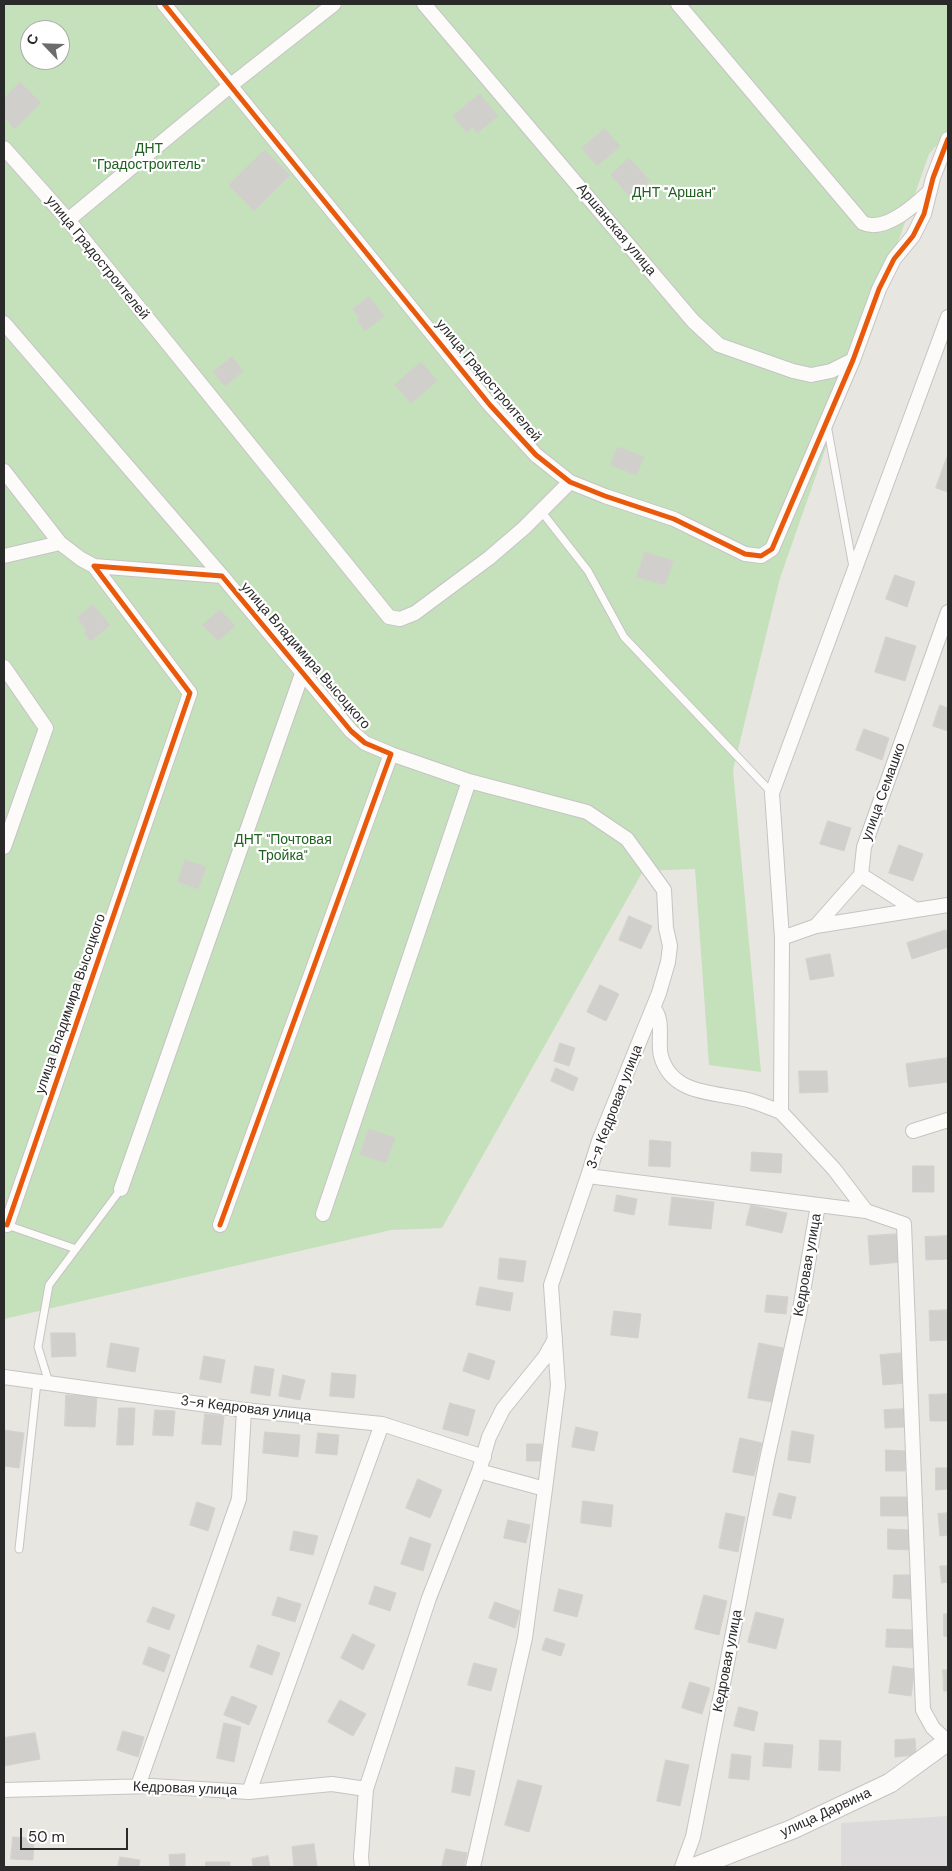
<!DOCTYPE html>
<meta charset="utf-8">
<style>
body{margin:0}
#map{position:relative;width:952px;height:1871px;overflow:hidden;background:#e8e6e0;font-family:"DM Sans",sans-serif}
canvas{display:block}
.frame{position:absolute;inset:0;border:5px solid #2a2a2a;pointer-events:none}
.north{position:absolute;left:20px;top:20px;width:50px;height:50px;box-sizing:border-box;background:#fff;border:1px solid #aaa;border-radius:50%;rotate:294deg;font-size:14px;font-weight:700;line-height:20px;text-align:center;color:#2a2a2a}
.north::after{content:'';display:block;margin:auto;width:18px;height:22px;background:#6c6c6a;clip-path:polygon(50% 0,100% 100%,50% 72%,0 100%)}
.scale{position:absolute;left:20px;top:1828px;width:108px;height:22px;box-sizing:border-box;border:2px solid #2a2a2a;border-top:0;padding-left:6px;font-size:15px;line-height:18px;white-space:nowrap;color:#2a2a2a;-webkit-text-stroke:4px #fff;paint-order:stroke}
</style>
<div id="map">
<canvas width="952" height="1871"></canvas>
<div class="frame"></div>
<div class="north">С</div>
<div class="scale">50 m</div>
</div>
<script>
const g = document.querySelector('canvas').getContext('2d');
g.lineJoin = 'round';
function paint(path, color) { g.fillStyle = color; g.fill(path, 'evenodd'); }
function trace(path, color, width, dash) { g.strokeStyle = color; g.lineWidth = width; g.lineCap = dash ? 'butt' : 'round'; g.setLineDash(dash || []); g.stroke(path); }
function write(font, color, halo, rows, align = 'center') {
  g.font = font + ' "DM Sans",sans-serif'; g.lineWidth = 4.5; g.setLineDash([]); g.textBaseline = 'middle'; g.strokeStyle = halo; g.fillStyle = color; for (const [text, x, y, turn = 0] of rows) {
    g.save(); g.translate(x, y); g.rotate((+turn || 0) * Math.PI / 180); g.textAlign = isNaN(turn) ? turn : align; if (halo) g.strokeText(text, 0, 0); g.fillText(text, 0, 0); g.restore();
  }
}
paint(new Path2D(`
 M948,1816v51h-107v-44z`), '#dddadb');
paint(new Path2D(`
 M4,4h944v129l-19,21 -149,424 -47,192 28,302 -52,-7 -14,-196 -52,2 -201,357 -51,2 -387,89zM30,30h30v30h-30z`), '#c4e1bb');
const building = new Path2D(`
 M20,82l21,21 -26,26 -11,-12v-18z
 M480,94l18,22 -21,17 -5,-6 -6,5 -13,-16z
 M605,129l15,17 -23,20 -15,-18z
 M265,150l25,25 -36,36 -25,-26z
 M629,158l21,23 -19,17 -20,-23z
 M369,297l15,19 -19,15 -8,-11 3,-2 -7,-9z
 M232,357l11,14 -18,15 -12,-14z
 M421,362l16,19 -26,22 -16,-18z
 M618,447l26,10 -8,18 -25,-10z
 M947,457h1v35l-12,-4z
 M645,552l28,9 -8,24 -28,-8z
 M895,575l20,7 -8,25 -21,-8z
 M93,605l17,20 -19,16 -7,-8 3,-3 -10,-12z
 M220,610l15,16 -17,15 -15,-16z
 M886,637l30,9 -11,35 -30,-9z
 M940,705l8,3v23l-15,-5z
 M864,729l25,9 -7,22 -26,-10z
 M828,821l23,7 -7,23 -24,-7z
 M899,845l24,9 -10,27 -24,-8z
 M185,860l21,7 -8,22 -20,-7z
 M629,916l23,10 -11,23 -22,-9z
 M946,930l2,8v9l-36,12 -5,-16z
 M830,954l4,22 -24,4 -4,-21z
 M600,985l19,9 -13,27 -19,-9z
 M560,1043l15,5 -6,18 -15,-5z
 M947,1058l1,24 -39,5 -3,-23z
 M556,1068l22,10 -5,13 -22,-10z
 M799,1071h28l1,21 -28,1z
 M369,1129l26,9 -9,25 -26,-9z
 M650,1140l21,2 -1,25 -21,-1z
 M752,1152l30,2 -1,19 -30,-2z
 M913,1166h21v26h-21z
 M617,1195l20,4 -3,16 -20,-4z
 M672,1197l42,5 -3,27 -42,-4z
 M751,1205l36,8 -5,20 -36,-8z
 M899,1234l2,28 -31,3 -2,-29z
 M948,1236v23l-22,1 -1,-23z
 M500,1258l26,3 -3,21 -25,-3z
 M480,1287l33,6 -3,18 -34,-6z
 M767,1295l21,2 -2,17 -21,-2z
 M948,1310v30l-18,1 -1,-30z
 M614,1311l27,3 -3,24 -27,-3z
 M51,1333h24l1,23 -24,1z
 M111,1343l28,5 -4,24 -28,-5z
 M759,1343l24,5 -11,54 -24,-4z
 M469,1353l26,8 -6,19 -26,-9z
 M903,1353l3,30 -23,2 -3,-30z
 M204,1356l21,4 -4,23 -21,-4z
 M255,1366l19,3 -4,27 -19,-3z
 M332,1373l24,2 -2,23 -24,-2z
 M283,1375l22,5 -5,20 -21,-4z
 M948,1394v27h-18l-1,-26z
 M66,1395l31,1 -2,31 -30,-1z
 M450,1403l25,7 -7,26 -25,-7z
 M119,1408h16l-2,37h-16z
 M905,1409l1,18 -21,1 -1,-18z
 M155,1410l20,1 -2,25 -20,-1z
 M205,1414l19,2 -3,29 -19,-1z
 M576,1427l22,5 -4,19 -22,-4z
 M4,1430l20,3 -5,35 -15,-2z
 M792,1431l22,4 -4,28 -22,-3z
 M265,1432l35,3 -2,22 -35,-4z
 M318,1433l21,2 -2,20 -21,-2z
 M740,1438l22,5 -8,33 -21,-4z
 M527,1444h15v17h-15z
 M886,1450l20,1 -1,20h-19z
 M936,1468h12v21l-12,1z
 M418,1479l24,11 -12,28 -24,-10z
 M779,1493l17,4 -5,22 -18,-4z
 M881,1497h30v19h-30z
 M583,1501l30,4 -2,22 -30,-4z
 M197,1502l18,6 -7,23 -18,-6z
 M726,1513l19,4 -7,35 -19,-4z
 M948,1513v22l-8,1 -2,-22z
 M508,1520l22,5 -4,18 -22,-5z
 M888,1529l23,1 -1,20 -22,-1z
 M294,1531l24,5 -5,19 -23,-5z
 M410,1537l21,7 -8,27 -22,-7z
 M940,1566h8v16l-6,1z
 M894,1575h19v24l-20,-1z
 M375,1586l21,7 -6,18 -21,-7z
 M559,1589l24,6 -6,22 -23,-6z
 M704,1595l23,6 -8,34 -24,-6z
 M278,1597l23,7 -6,18 -23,-7z
 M495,1602l25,9 -5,17 -26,-10z
 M153,1607l22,8 -6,15 -22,-8z
 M756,1612l28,7 -8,30 -28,-7z
 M944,1614h4v23l-4,-1z
 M887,1629l27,1v18l-28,-1z
 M353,1634l22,11 -12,25 -22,-12z
 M546,1638l19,6 -4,12 -19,-6z
 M258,1645l22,8 -8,22 -22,-8z
 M149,1647l21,8 -6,17 -21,-8z
 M474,1663l23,6 -6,22 -23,-6z
 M893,1666l22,3 -4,27 -22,-3z
 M943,1670h5v21h-4z
 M690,1682l20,6 -8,26 -20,-6z
 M232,1696l25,10 -8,19 -25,-10z
 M340,1700l26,14 -13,22 -25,-14z
 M739,1707l19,5 -4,19 -20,-5z
 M224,1723l17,4 -7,35 -17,-4z
 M123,1731l21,6 -6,20 -21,-7z
 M35,1733l5,26 -36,7v-28z
 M915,1739l1,16 -21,2v-17z
 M820,1740l21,1 -1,30 -21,-1z
 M765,1743l28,2 -2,23 -28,-2z
 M732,1754l19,2 -2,24 -20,-2z
 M666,1760l23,5 -9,41 -23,-5z
 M456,1767l19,4 -5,25 -18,-4z
 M518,1780l24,6 -13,46 -24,-7z
 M13,1837l21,1 -1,22 -22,-1z
 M314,1844l3,23h-23l-2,-20z
 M446,1849l21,4 -3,14h-22z
 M185,1854v13h-15l-1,-12z
 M268,1856l2,11h-17l-1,-8z
 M120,1857l20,3 -1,7h-21z
 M206,1862h24v5h-24z`);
paint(building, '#d1cfcb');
trace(building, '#d3d1cc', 1);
const lane = new Path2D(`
 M827,425l26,142
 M541,511l47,60 36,66 148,156
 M7,1225l69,24
 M49,1383l-11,-36 11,-62 72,-96
 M19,1549l18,-167`);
const street = new Path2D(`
 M164,4l326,401 46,50 34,27 35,14 69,23 71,35 16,2 11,-7 81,-189 26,-71 15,-30 19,-23 11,-22 9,-36 15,-39
 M424,4l269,317 26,24 74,26 18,4 20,-4 22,-11
 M678,4l185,219c22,10 52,-18 67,-32
 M4,148l64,72 321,397 11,2 15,-6 74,-55 35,-30 46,-46
 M68,220l163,-135 103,-81
 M4,323l218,253
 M4,471l56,72 21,16 13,7
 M4,556l56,-13
 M4,667l42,61 -42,119
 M469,781l118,31 40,27 37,51 2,38 4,18 -2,16 -9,31 -60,148 -11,35 -37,109 7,101 -13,103
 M861,875l55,35 32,-5
 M816,926l100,-16
 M782,938l34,-12 45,-51 3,-28 84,-235
 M653,1008c12,12 4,33 8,48 11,40 55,36 87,44 11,3 22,8 33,12
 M913,1131l35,-11
 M588,1176l278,35 38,13 19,486 10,18 15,14
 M121,1189l182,-518
 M866,1211l-32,-42 -53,-57 1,-174 -10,-145 176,-476
 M323,1214l146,-433 -78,-27
 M7,1225l183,-532 -96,-127 128,10 129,155 14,12 26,11 -171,471
 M4,1377l240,33 138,14 102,33
 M138,1786l101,-287 5,-89
 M4,1790l148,-4 97,6 83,-8 34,5
 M249,1792l133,-368
 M362,1867l-1,-10 5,-68 63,-191 50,-127 10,-34 14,-28 42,-52 10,-18
 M473,1867l52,-229 20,-149 -66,-18
 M682,1867l11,-30 73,-373 33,-149 19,-110`);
const secondary = new Path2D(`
 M695,1867l98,-38 97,-46 58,-42`);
trace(lane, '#c5c4c4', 9);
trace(street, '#c5c4c4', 16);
trace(secondary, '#c5c4c4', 21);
trace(lane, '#fcfbfa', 7);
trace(street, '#fcfbfa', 14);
trace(secondary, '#fcfbfa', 19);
trace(new Path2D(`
 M164,4l326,401 46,50 34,27 35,14 69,23 71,35 16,2 11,-7 81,-189 26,-71 15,-30 19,-23 11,-22 9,-36 15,-39
 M7,1225l183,-532 -96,-127 128,10 129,155 14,12 26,11 -171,471`), '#e8590c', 5);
write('14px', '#206020', '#fff', [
 ["ДНТ",149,149],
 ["\"Градостроитель\"",149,165],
 ["ДНТ \"Аршан\"",674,193],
 ["ДНТ \"Почтовая",283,840],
 ["Тройка\"",283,856]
]);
write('14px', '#2a2a2a', '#fff', [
 ["Аршанская улица",616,230,50],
 ["улица Градостроителей",97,258,51],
 ["улица Градостроителей",488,381,50],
 ["улица Владимира Высоцкого",305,656,49],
 ["улица Семашко",884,792,-70],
 ["улица Владимира Высоцкого",71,1004,-71],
 ["3-я Кедровая улица",615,1107,-69],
 ["Кедровая улица",808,1265,-80],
 ["3-я Кедровая улица",246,1409,7],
 ["Кедровая улица",728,1661,-79],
 ["Кедровая улица",185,1789,2],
 ["улица Дарвина",826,1813,-25]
]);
</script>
